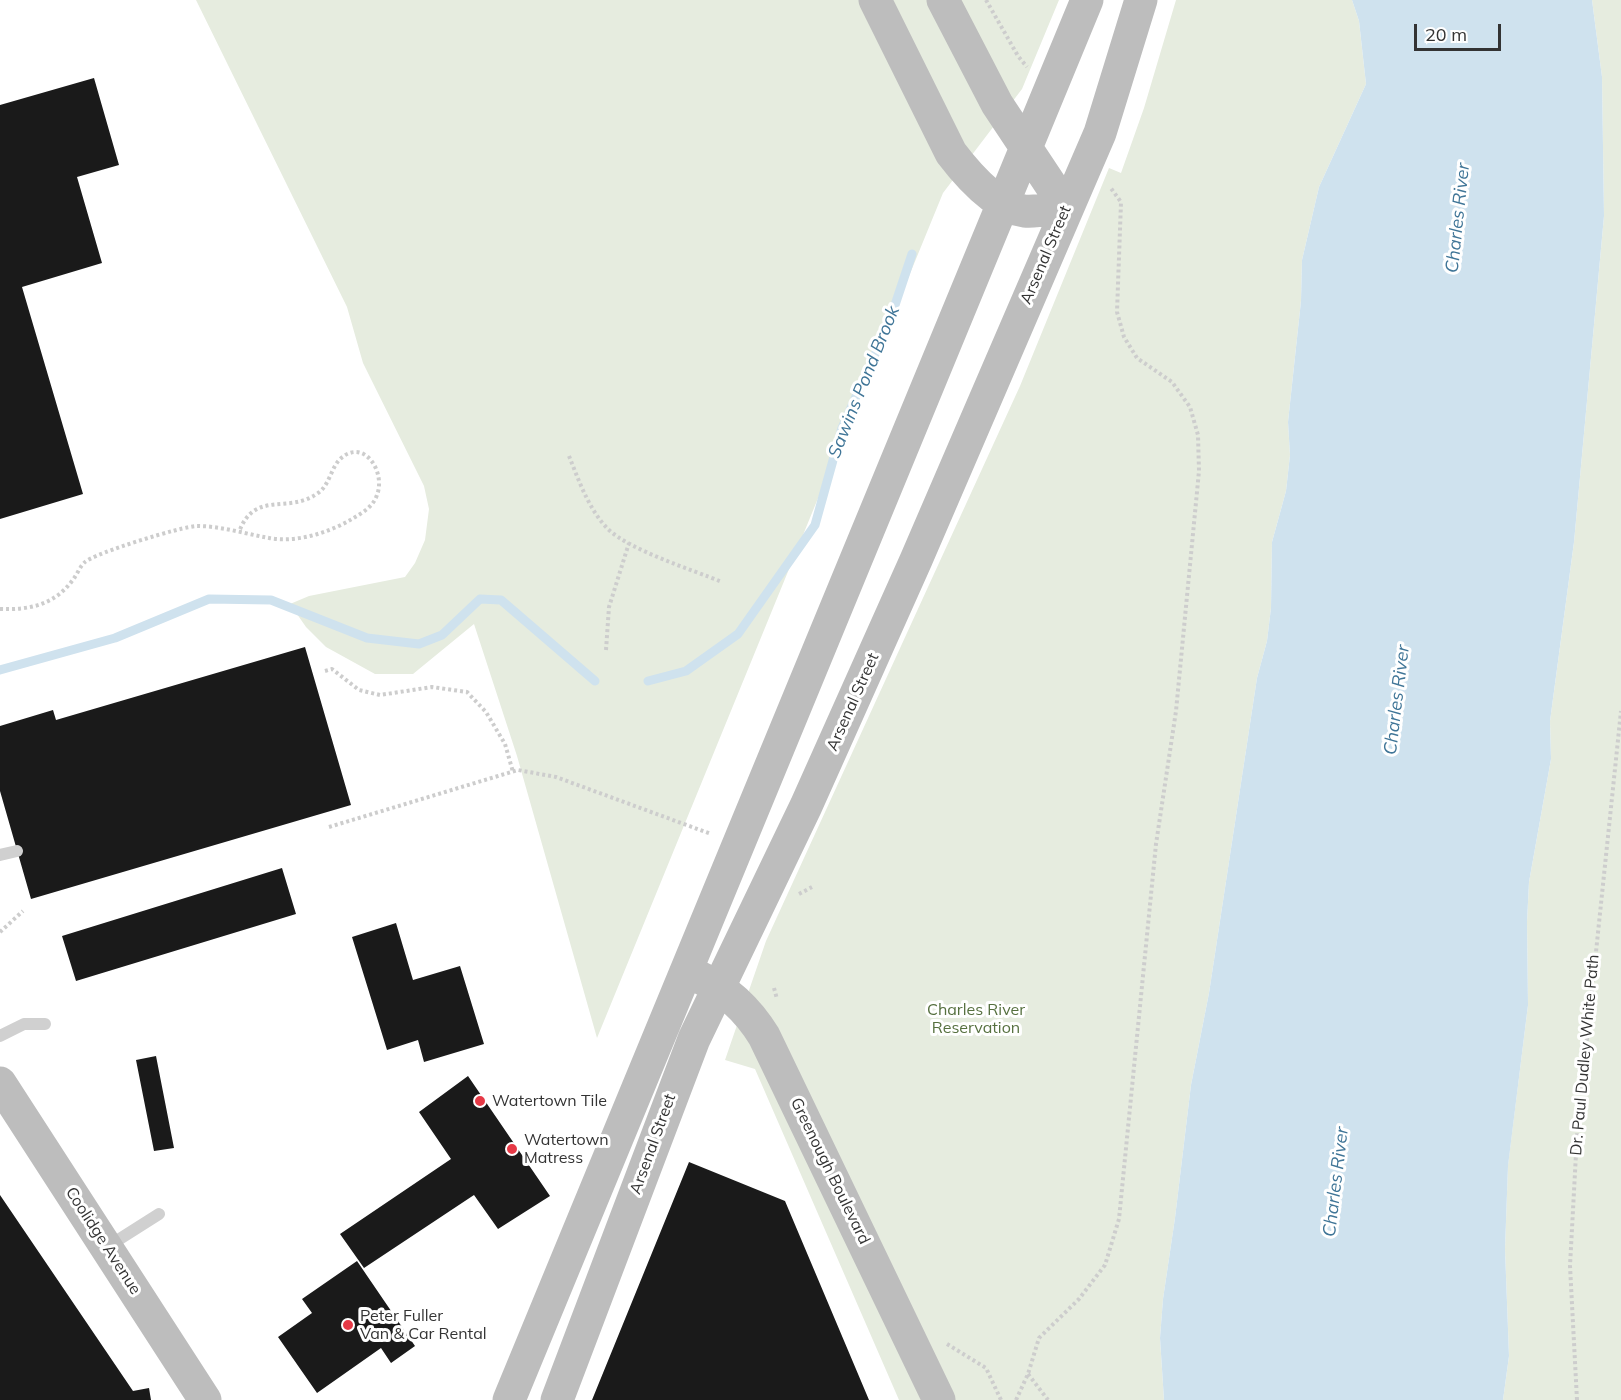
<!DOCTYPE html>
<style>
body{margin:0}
#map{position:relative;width:1621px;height:1400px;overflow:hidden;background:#fff;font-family:Mulish,sans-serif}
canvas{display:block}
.scale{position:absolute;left:1414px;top:24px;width:87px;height:27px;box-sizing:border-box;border:3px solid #333;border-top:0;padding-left:8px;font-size:18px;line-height:21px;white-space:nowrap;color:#333;-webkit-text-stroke:4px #fff;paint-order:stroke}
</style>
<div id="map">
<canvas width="1621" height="1400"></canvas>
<div class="scale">20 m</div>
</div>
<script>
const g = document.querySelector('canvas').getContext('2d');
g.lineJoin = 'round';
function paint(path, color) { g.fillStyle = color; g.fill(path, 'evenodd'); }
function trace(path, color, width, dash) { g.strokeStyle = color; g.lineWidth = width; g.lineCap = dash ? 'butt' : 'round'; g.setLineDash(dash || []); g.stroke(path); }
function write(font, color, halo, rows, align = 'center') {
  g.font = font + ' Mulish,sans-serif'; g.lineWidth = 6; g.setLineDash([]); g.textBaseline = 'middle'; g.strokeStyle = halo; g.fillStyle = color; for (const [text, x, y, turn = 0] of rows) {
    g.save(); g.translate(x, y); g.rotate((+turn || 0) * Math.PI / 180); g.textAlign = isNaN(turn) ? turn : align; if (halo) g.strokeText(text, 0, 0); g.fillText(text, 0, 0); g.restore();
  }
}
paint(new Path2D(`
 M196,0h863l-37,89 -79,104 -346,845 -80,-282 -43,-132 -61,50h-38l-49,-27 -20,-20 -16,-23 19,-8 96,-19 10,-14 10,-23 4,-31 -5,-23 -61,-123 -16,-56z
 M1176,0h176l7,21 7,63 -47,103 -17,73 -1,41 -13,121 2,33 -4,36 -14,51 -1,66 -4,33 -10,37 -48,315 -18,92 -16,133 -12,81 -3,39 4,62h-265l-144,-331 -30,-9 41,-119 254,-555 89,-218 12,5 23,-65z
 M1592,0h29v1400h-118l6,-44 -4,-107 3,-84 20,-160 -1,-83 2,-40 22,-123 -1,-38 24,-179 30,-326 -2,-139z`), '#e6ecdf');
paint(new Path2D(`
 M1352,0h240l10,77 2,139 -30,326 -24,179 1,38 -22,123 -2,40 1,83 -20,161 -3,83 4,107 -6,44h-339l-4,-62 3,-39 12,-81 16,-133 18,-92 48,-315 10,-37 4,-33 1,-66 14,-51 4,-36 -2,-33 13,-121 1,-41 17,-73 47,-103 -7,-63z`), '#cfe2ee');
trace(new Path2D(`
 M0,670l115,-32 94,-39 62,1 96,38 52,6 23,-9 38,-36 21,1 94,81
 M648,681l38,-10 52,-37 77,-109 27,-97 47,-105 23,-69`), '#cfe2ee', 9);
paint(new Path2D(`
 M94,78l25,87 -42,12 25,86 -80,24 61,207 -83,25v-414z
 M305,647l46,158 -320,94 -31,-108v-65l53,-16 3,10z
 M282,868l14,46 -220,67 -14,-45z
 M396,923l17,57 47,-14 24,78 -60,18 -6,-22 -31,10 -35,-113z
 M156,1056l18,92 -20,3 -18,-91z
 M468,1076l82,120 -52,33 -24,-34 -110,73 -24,-34 111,-75 -32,-47z
 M689,1162l96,39 84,199h-277z
 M0,1195l133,196 16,-3 2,12h-151z
 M357,1261l58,85 -24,17 -10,-15 -64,45 -39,-56 34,-24 -10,-14z`), '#1a1a1a');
trace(new Path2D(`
 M986,0l32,56 9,11
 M569,456c10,25 20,54 39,73 21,21 85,41 114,53
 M0,609c29,1 54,-4 72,-28 5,-6 8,-15 13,-19 10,-9 98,-36 112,-36 24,0 49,8 72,12 27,5 59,-5 83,-19 10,-6 21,-12 25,-24 9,-23 -13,-58 -37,-36 -9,9 -11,27 -22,34 -30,22 -63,-4 -79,39
 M606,650l3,-43 20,-64
 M325,671l7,-2 27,21 21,5 52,-8 35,5 19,20 19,32 8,28
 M329,827l189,-57 38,7 155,57
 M799,894l13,-7
 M0,932l23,-21
 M774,988l3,11
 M947,1344l39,24 15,32
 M1028,1374l20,26
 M1016,1400l12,-26 11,-36 40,-39 26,-34 14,-46 37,-375 20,-133 23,-240 -1,-36 -8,-28 -18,-25 -35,-24 -13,-21 -7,-25 4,-110 -11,-15
 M1577,1400l-7,-134 7,-131 44,-424`), '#cdcdcd', 4, [3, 3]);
trace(new Path2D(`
 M0,855l17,-4
 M0,1036l24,-12h21
 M107,1247l52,-33`), '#d0d0d0', 12);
trace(new Path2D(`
 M875,0l76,153c16,21 44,54 73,58 14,1 28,-2 42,-3
 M943,0l54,104 69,104
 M699,977c28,13 49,33 65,59l175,364
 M0,1083l205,317
 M509,1400l578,-1400
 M557,1400l137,-361 112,-233 110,-246 184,-427 41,-133`), '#bdbdbd', 33);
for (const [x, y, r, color] of [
 [480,1101,6,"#e63946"],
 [512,1149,6,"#e63946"],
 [348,1325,6,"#e63946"]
]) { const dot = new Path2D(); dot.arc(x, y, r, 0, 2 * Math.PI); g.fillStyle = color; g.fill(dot); trace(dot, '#fff', 2); }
write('16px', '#333', '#fff', [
 ["Arsenal Street",1046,255,-67],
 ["Arsenal Street",853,702,-66],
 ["Dr. Paul Dudley White Path",1585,1055,-85],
 ["Arsenal Street",653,1144,-70],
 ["Greenough Boulevard",830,1171,64],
 ["Coolidge Avenue",103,1241,57]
]);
write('16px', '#56703f', '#fff', [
 ["Charles River",976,1010],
 ["Reservation",976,1028]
]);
write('16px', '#333', '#fff', [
 ["Watertown Tile",492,1101],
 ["Watertown",524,1140],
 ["Matress",524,1158],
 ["Peter Fuller",360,1316],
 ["Van & Car Rental",360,1334]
], 'left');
write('italic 18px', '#3f7597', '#fff', [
 ["Charles River",1458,218,-84],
 ["Sawins Pond Brook",864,382,-68],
 ["Charles River",1397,700,-83],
 ["Charles River",1336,1182,-83]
]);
</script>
